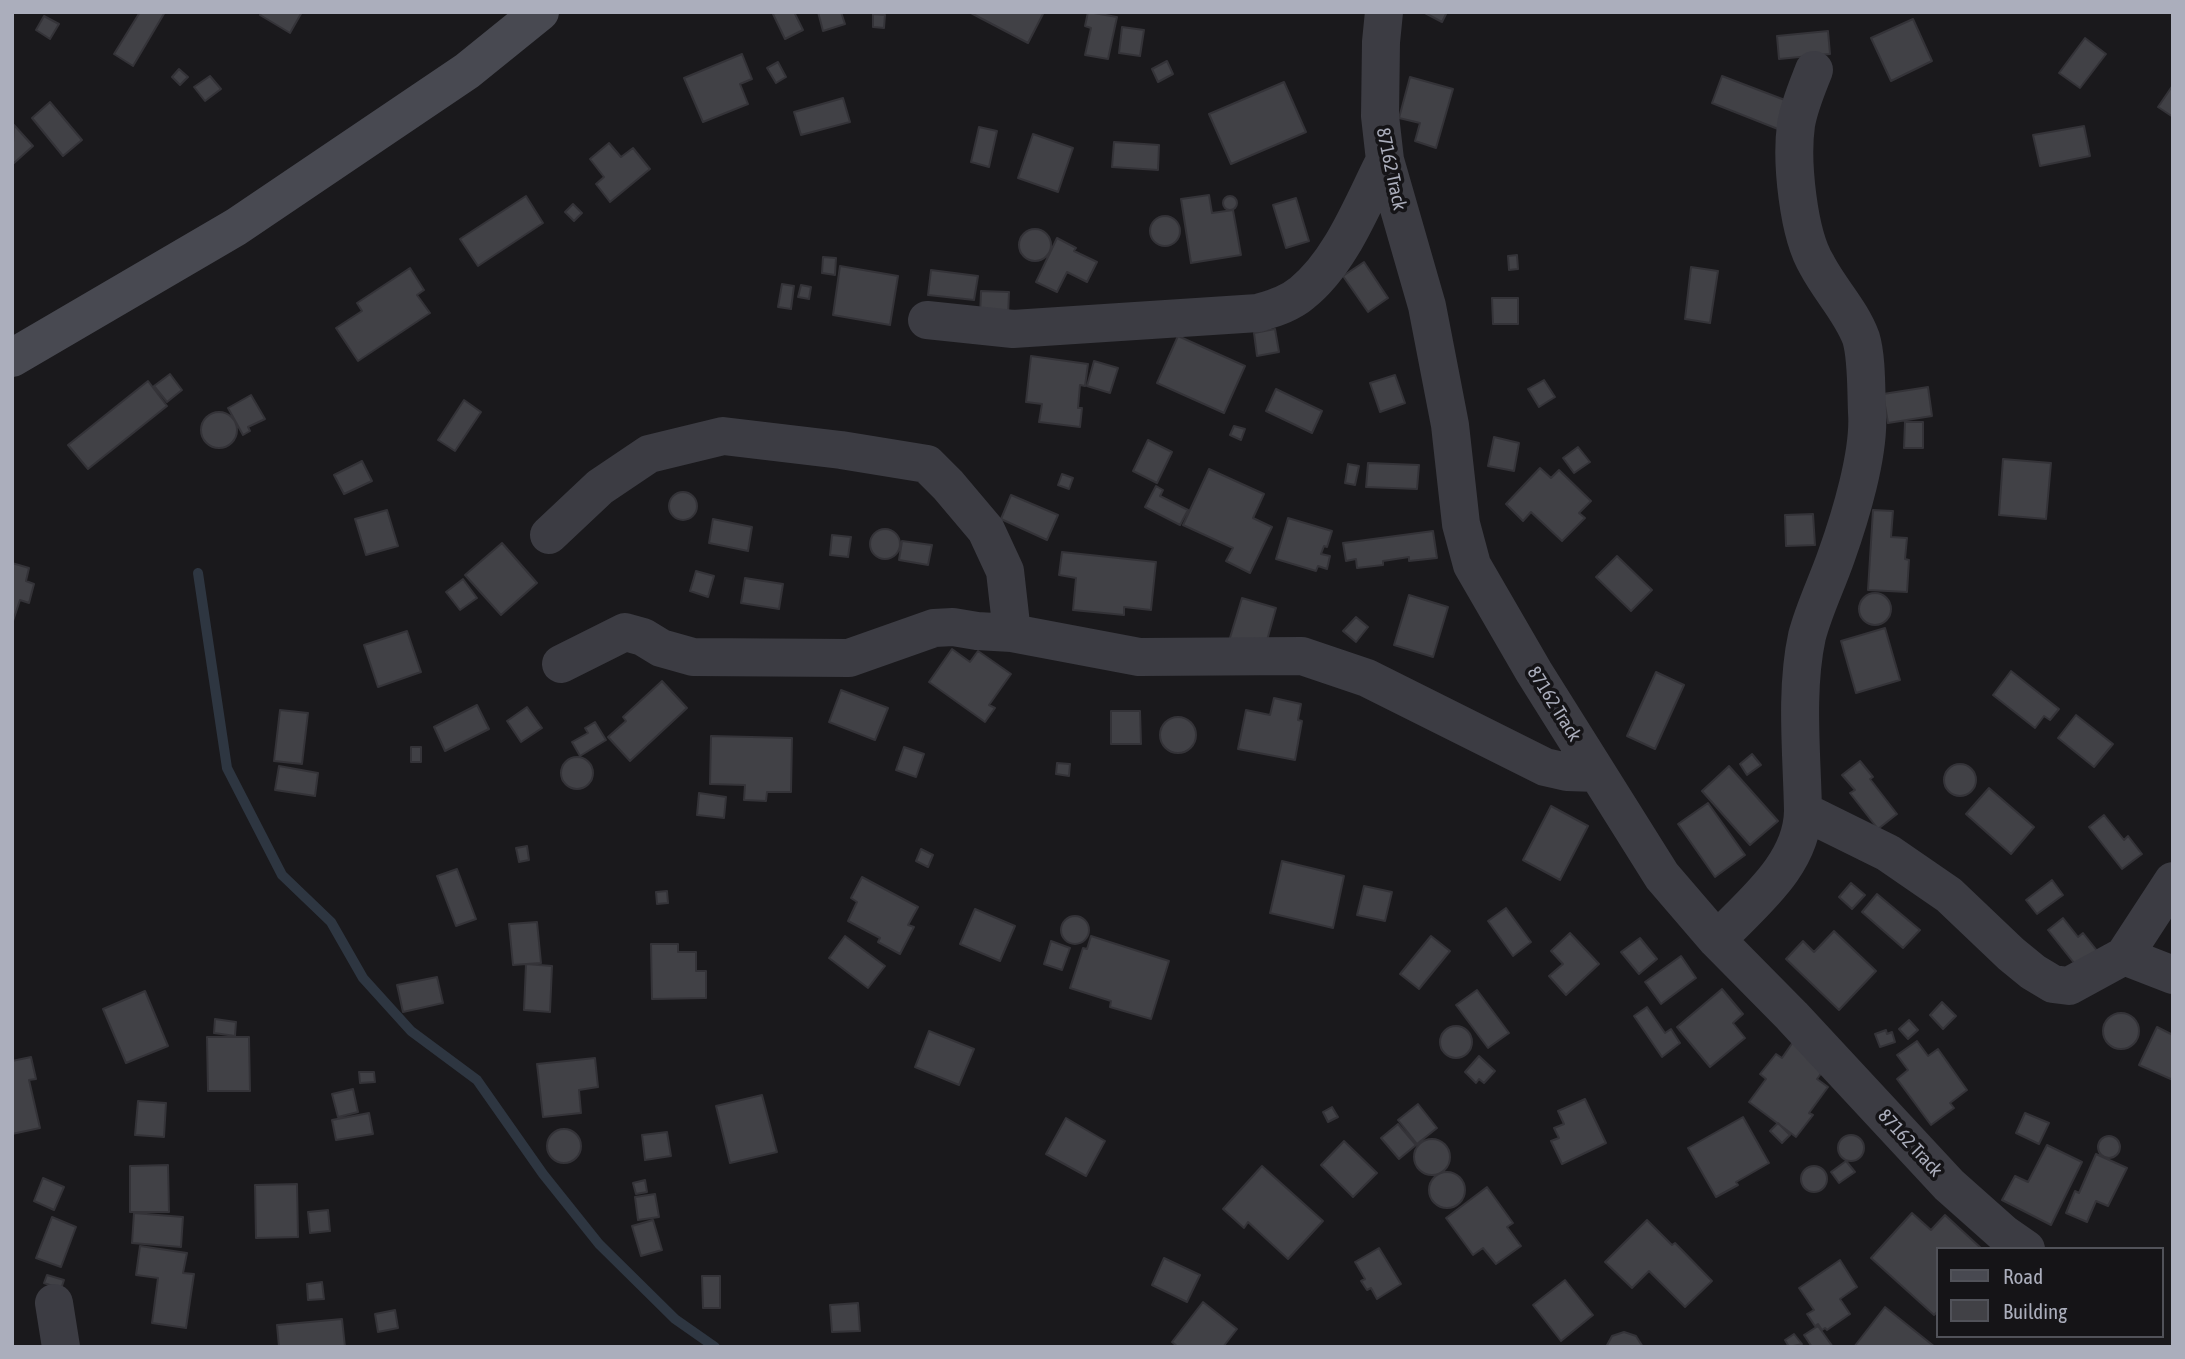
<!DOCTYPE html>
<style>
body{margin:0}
#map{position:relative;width:2185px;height:1359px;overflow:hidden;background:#1a191c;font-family:"Asap Condensed",sans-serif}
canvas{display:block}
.frame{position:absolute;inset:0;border:14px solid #abaebc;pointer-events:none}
.legend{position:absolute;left:1936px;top:1247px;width:228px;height:91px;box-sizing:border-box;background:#151417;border:2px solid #515259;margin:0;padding:9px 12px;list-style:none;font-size:21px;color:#abaebc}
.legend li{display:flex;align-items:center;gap:14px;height:35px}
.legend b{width:35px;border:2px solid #515259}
</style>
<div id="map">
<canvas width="2185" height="1359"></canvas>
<div class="frame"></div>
<ul class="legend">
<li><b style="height:9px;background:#484951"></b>Road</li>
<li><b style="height:19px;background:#414146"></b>Building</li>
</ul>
</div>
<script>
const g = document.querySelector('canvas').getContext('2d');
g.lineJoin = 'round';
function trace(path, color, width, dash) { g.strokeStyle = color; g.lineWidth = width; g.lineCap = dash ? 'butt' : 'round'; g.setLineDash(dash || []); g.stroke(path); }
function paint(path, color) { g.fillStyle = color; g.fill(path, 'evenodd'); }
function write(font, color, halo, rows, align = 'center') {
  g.font = font + ' "Asap Condensed",sans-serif'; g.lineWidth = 7; g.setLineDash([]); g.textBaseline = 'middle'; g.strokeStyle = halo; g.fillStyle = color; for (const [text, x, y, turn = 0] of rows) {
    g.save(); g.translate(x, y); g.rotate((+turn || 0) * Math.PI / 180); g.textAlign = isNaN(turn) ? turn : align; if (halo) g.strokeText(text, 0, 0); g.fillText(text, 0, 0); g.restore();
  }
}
trace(new Path2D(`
 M198,573l29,195 55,107 49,47 32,56 48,53 66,49 66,94 56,70 76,75 40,28`), '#2e3641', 10);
const building = new Path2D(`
 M140,12h25l-32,54 -19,-12z
 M262,12h40l-12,21 -30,-18z
 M777,12h17l9,18 -18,9 -12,-25z
 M818,12h23l4,12 -22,7z
 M969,12h75l-16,31z
 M1088,12l29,5 -9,42 -23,-4 6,-27 -6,-2z
 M1423,12h24l-5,10z
 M873,14l12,1 -1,13 -11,-1z
 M44,16l15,8 -9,15 -14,-9z
 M1913,19l19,42 -41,20 -20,-43z
 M1122,27l22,3 -4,26 -21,-3z
 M1828,31l2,23 -51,5 -2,-23z
 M2085,38l21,16 -26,34 -21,-15z
 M742,54l10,25 -12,5 8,20 -45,18 -19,-44z
 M1167,61l6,13 -15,8 -6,-13z
 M778,62l8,15 -10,6 -9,-15z
 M179,69l9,8 -8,8 -8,-8z
 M210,76l11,13 -16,12 -11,-14z
 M1722,76l76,29 -10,28 -76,-30z
 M1410,77l43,12 -17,59 -21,-7 5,-18 -21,-5z
 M1284,82l22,50 -75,32 -22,-50z
 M2173,85v32l-15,-10z
 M843,98l7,24 -49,13 -7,-23z
 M50,102l32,38 -19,16 -31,-38z
 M14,125l19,21 -19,17 -2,-2z
 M2084,126l6,30 -50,10 -7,-31z
 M979,127l18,4 -8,36 -18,-5z
 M1033,134l40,14 -15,44 -40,-14z
 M1114,142l45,3 -1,25 -46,-3z
 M609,143l12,14 12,-9 17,21 -40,33 -14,-18 8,-7 -14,-18z
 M1209,195l3,18 21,-3 8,45 -50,8 -10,-64z
 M526,196l17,27 -65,43 -18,-27z
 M1223 203a7 7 0 1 1 14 0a7 7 0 1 1-14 0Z
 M1296,198l13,43 -23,7 -13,-43z
 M573,204l9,9 -8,8 -9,-9z
 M1150 231a15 15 0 1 1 30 0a15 15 0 1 1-30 0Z
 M1019 245a16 16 0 1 1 32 0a16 16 0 1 1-32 0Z
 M1057,238l19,10 -2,3 23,11 -10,20 -20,-10 -10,20 -21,-10z
 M1517,255l1,14 -9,1 -1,-14z
 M823,257l13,1 -1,17 -13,-2z
 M1364,262l24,36 -20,14 -25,-36z
 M840,266l58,10 -8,49 -57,-10z
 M1691,267l27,4 -8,52 -25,-4z
 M410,268l14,22 -7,5 13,18 -72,48 -22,-33 26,-17 -5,-8z
 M931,270l47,6 -4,24 -46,-5z
 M782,284l12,2 -3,23 -13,-2z
 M801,285l10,2 -2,12 -11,-2z
 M981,291l28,1 -1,25 -28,-1z
 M1492,298h26v26h-25z
 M1275,329l4,23 -22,4 -3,-23z
 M1178,336l67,30 -21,47 -67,-30z
 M1031,356l57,8 -3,22 -5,-1 -2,23h4l-2,19 -41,-5 3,-18 -16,-2z
 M1094,361l24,7 -8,25 -23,-7z
 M170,374l12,16 -15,12 -13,-16z
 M1395,375l10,28 -25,9 -10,-29z
 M1544,380l11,17 -16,10 -11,-18z
 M148,381l19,25 -79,63 -20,-24z
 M1928,387l4,29 -44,7 -5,-29z
 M1276,389l46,22 -10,22 -46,-22z
 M251,395l14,24 -17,8 2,4 -7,4 -15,-27z
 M464,400l17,12 -26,39 -17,-11z
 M201 430a18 18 0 1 1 36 0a18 18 0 1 1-36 0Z
 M1905,422h18v26h-19z
 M1234,426l11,3 -4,11 -11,-5z
 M1494,437l25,6 -5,28 -26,-5z
 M1148,440l24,12 -15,31 -24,-12z
 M1578,447l12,15 -16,11 -11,-15z
 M2003,459l48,4 -5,56 -47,-4z
 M362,461l10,20 -28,13 -10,-19z
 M1368,463l51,2 -2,24 -51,-2z
 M1348,464l11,2 -4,19 -10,-2z
 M1540,468l11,10 8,-8 32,31 -12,12 6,5 -23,23 -31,-29 -8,9 -17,-17z
 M1209,469l55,25 -11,24 19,9 -22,46 -24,-12 7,-13 -50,-23z
 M1062,474l11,4 -4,11 -11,-4z
 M1156,486l7,4 -3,6 28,14 -8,15 -35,-18z
 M669 506a14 14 0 1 1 28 0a14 14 0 1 1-28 0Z
 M1011,495l47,20 -11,25 -46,-21z
 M387,510l11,36 -32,9 -11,-36z
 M1873,510l20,1 -2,26 16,1 -2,21 4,1 -2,32 -39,-2z
 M1813,514l2,31 -29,1 -1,-31z
 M1288,518l44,13 -5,16 -3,-1 -3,8 9,2 -3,13 -9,-3 -2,5 -40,-12z
 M713,519l39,8 -4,24 -39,-8z
 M870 544a15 15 0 1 1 30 0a15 15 0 1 1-30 0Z
 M1433,531l4,27 -28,3v-4l-26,4v4l-26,3 -1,-9 -10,2 -3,-18z
 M832,535l19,2 -3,20 -18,-2z
 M902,541l30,4 -4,20 -29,-5z
 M502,543l35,40 -36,32 -36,-40z
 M1062,552l94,10 -5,48 -27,-3v8l-51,-5 3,-32 -17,-3z
 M1617,556l35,34 -21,21 -35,-34z
 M12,563l17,5 -3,13 8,3 -5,19 -9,-3 -8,24z
 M696,571l18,5 -6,21 -18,-6z
 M745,578l38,6 -4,25 -38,-6z
 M463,579l14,19 -17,12 -14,-18z
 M1859 609a16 16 0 1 1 32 0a16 16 0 1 1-32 0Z
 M1409,595l39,12 -15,50 -39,-12z
 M1242,598l34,10 -12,43 -35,-10z
 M1356,617l12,10 -12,15 -13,-11z
 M1885,628l15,52 -44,13 -15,-52z
 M407,631l14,41 -43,15 -14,-42z
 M952,649l18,13 8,-11 33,23 -22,31 6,3 -10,14 -56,-40z
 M2011,671l48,38 -9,11 -6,-4 -9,12 -42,-33z
 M1656,672l28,13 -29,64 -28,-13z
 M662,681l25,27 -57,53 -22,-24 18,-16 -3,-4z
 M841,690l47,18 -13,32 -46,-18z
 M1274,698l27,6 -3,16 4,1 -7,39 -57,-11 8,-39 24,5z
 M477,705l12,24 -44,22 -11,-24z
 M527,707l15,21 -21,14 -14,-21z
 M280,710l28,3 -6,51 -28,-3z
 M1111,711h29l1,33h-30z
 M2076,715l37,29 -19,23 -36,-29z
 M1160 735a18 18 0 1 1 36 0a18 18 0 1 1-36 0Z
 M595,722l11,18 -26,16 -8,-14 16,-9 -3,-5z
 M711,736l81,2 -1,54h-24l-1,9 -22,-1 1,-15 -35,-1z
 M411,747h10v15h-10z
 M904,747l20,7 -8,23 -20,-7z
 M1752,754l9,11 -14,10 -7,-11z
 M561 773a16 16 0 1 1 32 0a16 16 0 1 1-32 0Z
 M1860,761l13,16 -3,2 27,35 -19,15 -28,-36 5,-3 -13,-15z
 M1057,763l13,1 -1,12 -13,-2z
 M1944 780a16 16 0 1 1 32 0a16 16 0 1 1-32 0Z
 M279,766l39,7 -3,23 -40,-6z
 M1729,766l49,55 -28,24 -48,-54z
 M1989,788l45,39 -23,27 -45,-40z
 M699,793l27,4 -2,21 -27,-3z
 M1708,803l37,52 -30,22 -37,-53z
 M1551,806l37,20 -28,54 -37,-20z
 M2104,815l20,25 4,-4 14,18 -20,15 -33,-42z
 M527,846l2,14 -10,2 -3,-14z
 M921,849l12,6 -5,12 -12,-6z
 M1282,861l62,15 -11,52 -63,-15z
 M457,869l19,50 -20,7 -19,-50z
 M862,877l56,30 -10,18 6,2 -14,27 -22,-12 2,-4 -32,-17 9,-19 -6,-4z
 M2052,880l11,15 -26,19 -11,-14z
 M1851,883l14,12 -13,14 -13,-12z
 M1364,886l28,6 -7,29 -28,-6z
 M667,891l1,12 -11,1 -1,-12z
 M1877,894l43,36 -17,18 -41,-36z
 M1506,908l25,34 -18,14 -25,-35z
 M975,909l40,17 -15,35 -40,-17z
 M1061 930a14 14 0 1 1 28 0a14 14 0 1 1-28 0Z
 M2063,918l15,19 5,-4 15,19 -20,16 -30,-38z
 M537,922l4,41 -28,2 -4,-41z
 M1834,931l42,40 -37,39 -53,-51 17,-18 11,11z
 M1570,933l29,31 -33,31 -17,-19 14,-12 -12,-13z
 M845,936l40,30 -17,22 -39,-30z
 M1091,936l78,25 -18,58 -41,-12 1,-6 -41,-13 13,-40 4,1z
 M1431,936l19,15 -31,38 -19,-15z
 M1640,938l17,21 -18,15 -18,-22z
 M1051,941l19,7 -8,22 -18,-6z
 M651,944h27v8h18v19h10v27l-54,1z
 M1681,956l15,22 -35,26 -16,-22z
 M526,964l26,2 -2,46 -26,-2z
 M437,977l6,26 -40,9 -6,-27z
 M1722,989l21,25 -10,9 12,15 -35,29 -33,-40z
 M1477,990l32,43 -21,15 -32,-43z
 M145,991l23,55 -42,17 -23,-54z
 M1942,1002l14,14 -13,13 -13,-14z
 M1647,1007l18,26 6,-4 9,14 -18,14 -28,-41z
 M2103 1031a18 18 0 1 1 36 0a18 18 0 1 1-36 0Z
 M215,1019l21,3 -1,14 -21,-3z
 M1909,1020l9,10 -10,9 -9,-10z
 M1440 1042a16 16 0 1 1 32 0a16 16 0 1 1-32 0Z
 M2157,1027l16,8v45l-34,-15z
 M1886,1030l1,4 5,-2 3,10 -15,5 -5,-13z
 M929,1031l45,18 -15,36 -44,-18z
 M207,1037h42l1,54h-42z
 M1917,1041l11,15 10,-7 29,41 -17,13 4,5 -23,17 -34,-46 11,-9 -11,-15z
 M1793,1042l33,25 -9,12 11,8 -19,26 4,2 -17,22 -47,-35 17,-23 -6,-5 16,-20 6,4z
 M1479,1056l16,15 -11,12 -5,-4 -3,4 -11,-11z
 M31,1057l5,22 -7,1 11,48 -28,6v-73z
 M595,1058l3,29 -19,3 2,23 -38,4 -6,-53z
 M359,1072h15l1,10 -15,1z
 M353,1089l5,23 -20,5 -6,-23z
 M762,1095l15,57 -47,11 -14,-57z
 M1585,1099l21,44 -44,21 -11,-23 8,-3 -5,-10 10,-4 -6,-13z
 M138,1101l28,2 -2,34 -29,-2z
 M1418,1104l19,24 -20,16 -19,-24z
 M1332,1107l6,10 -10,5 -5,-10z
 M369,1113l4,21 -37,6 -4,-20z
 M2025,1113l24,10 -10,21 -23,-11z
 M1743,1117l26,46 -33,19 2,3 -22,12 -28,-49z
 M1066,1118l39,23 -19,35 -40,-22z
 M1778,1123l12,12 -8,8 -12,-12z
 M1398,1124l18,21 -17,14 -18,-21z
 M547 1146a17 17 0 1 1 34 0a17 17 0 1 1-34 0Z
 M667,1132l4,24 -26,4 -3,-25z
 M1838 1148a13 13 0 1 1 26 0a13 13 0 1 1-26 0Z
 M2098 1147a11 11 0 1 1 22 0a11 11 0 1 1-22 0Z
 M1414 1157a18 18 0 1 1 36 0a18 18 0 1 1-36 0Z
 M1344,1141l33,32 -24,24 -32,-32z
 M2047,1145l35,17 -31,63 -49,-25 13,-24 13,6z
 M2096,1154l31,14 -19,38 -12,-5 -9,21 -21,-9 9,-22 4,2z
 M1846,1161l9,11 -16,11 -8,-11z
 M168,1165l1,47h-39v-46z
 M1801 1179a13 13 0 1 1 26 0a13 13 0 1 1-26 0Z
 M1262,1166l61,55 -35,38 -40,-37 -4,6 -21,-19z
 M1429 1190a18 18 0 1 1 36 0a18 18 0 1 1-36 0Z
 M43,1178l21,9 -10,23 -20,-9z
 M645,1180l2,12 -11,2 -3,-11z
 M297,1184l1,53 -42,1 -1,-53z
 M1487,1187l26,36 -6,4 14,19 -25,18 -13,-16 -10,7 -27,-37z
 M655,1194l4,23 -21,3 -3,-23z
 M328,1210l2,21 -20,2 -2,-21z
 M134,1213l49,4 -2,30 -49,-4z
 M1912,1213l19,17 14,-15 37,34h-44v62l-4,4 -63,-57z
 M52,1217l24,10 -15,40 -25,-9z
 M653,1220l9,30 -21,6 -9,-30z
 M1647,1220l25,25 3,-2 37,38 -27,26 -36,-36 -17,17 -27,-26z
 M140,1246l47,7 -4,20 11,1 -8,54 -34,-5 6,-45 -22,-3z
 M1379,1248l22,36 -24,15 -6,-11 -4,2 -6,-9 4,-2 -10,-17z
 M1164,1258l36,17 -13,27 -35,-17z
 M1840,1260l17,27 -17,12 10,15 -23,16 -2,-2 -3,2 -4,-6 -3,2 -8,-12 7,-4 -15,-22z
 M47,1275l17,5 -3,9 -17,-6z
 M702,1276h18v32h-17z
 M1565,1280l28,35 -32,26 -28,-36z
 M322,1282l2,17 -16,1 -1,-16z
 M1203,1302l34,27 -14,18h-45l-6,-5z
 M858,1303l2,28 -28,1 -2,-27z
 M1885,1307l50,40h-81z
 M395,1310l3,18 -20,4 -3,-18z
 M342,1319l3,28h-66l-2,-22z
 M1818,1326l15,21h-21l-8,-12z
 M1624,1332l12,4 7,11h-37l6,-11z
 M1794,1334l8,10 -13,3 -4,-7z`);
paint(building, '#414146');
trace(building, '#343338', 2);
trace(new Path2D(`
 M1384,12l-3,30 -1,74 5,44 42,146 23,119 11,99 11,41 62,107 128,204 55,64 75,76 157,169 54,48 23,16
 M927,320l86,9 245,-16c16,-5 31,-9 44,-20 39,-31 61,-90 83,-133
 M549,535l51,-48 49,-33 74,-18 118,14 86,14 21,21 38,45 19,41 7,62
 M561,664l64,-32 18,5 18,11 32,9 156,1 85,-30 19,-1 24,4 35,2 127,24 163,-1 65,22 178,89 22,5 30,1
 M1803,811l85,42 61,42 62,59 22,18 20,12 16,2 55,-30 49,-75
 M1717,940c35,-37 85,-75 86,-129 -1,-56 -8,-120 4,-175 7,-27 20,-53 29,-79 14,-39 34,-104 31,-145 -1,-22 0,-54 -6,-74 -10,-27 -31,-48 -44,-73 -19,-31 -26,-104 -21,-140 3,-19 11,-37 18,-55
 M2124,956l49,19
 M54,1303l7,44`), '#3c3c43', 38);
trace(new Path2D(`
 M12,358l224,-131 231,-156 73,-59`), '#484951', 38);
write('19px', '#abaebc', '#151417', [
 ["87162 Track",1391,169,78],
 ["87162 Track",1554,704,58],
 ["87162 Track",1910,1143,47]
]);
</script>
